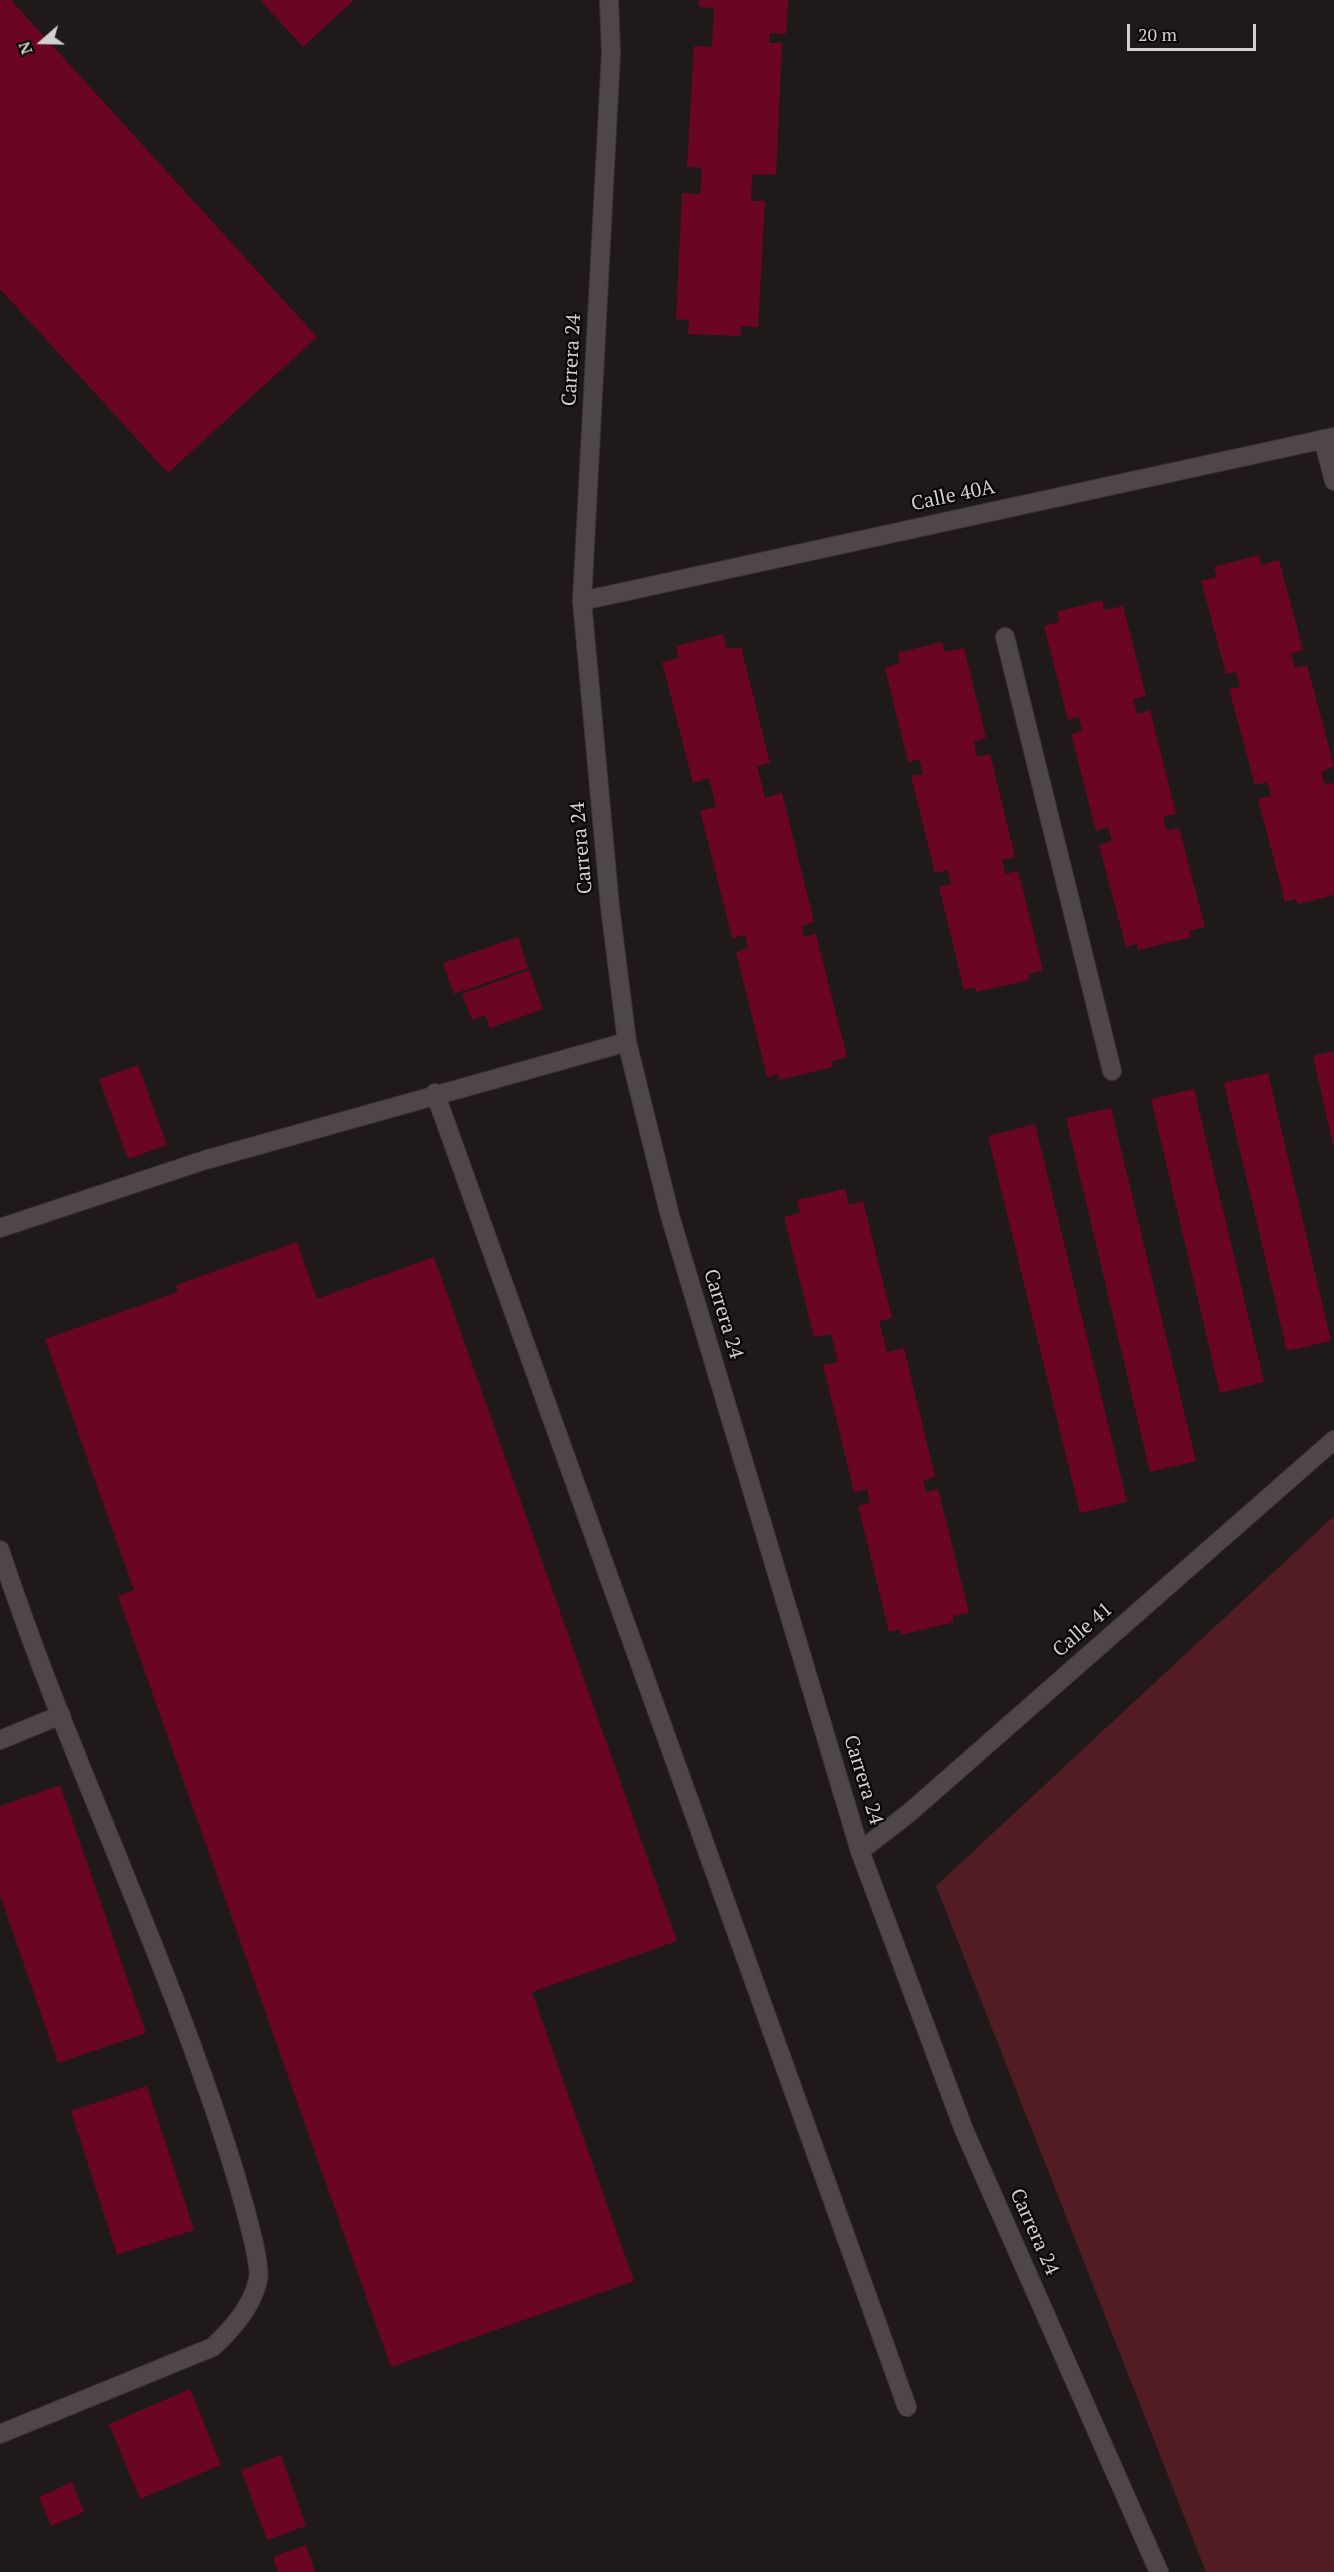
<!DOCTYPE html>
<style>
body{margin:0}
#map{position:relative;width:1334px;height:2572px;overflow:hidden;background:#201919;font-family:"PT Serif",serif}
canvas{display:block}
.north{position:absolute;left:12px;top:12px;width:60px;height:60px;-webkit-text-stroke:4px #080505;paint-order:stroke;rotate:250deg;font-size:16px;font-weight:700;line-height:24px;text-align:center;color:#d5d0d0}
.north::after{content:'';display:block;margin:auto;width:21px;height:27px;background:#d5d0d0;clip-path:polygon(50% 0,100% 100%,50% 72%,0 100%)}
.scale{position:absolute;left:1127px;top:24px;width:129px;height:27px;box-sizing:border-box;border:3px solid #d5d0d0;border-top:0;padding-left:8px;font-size:18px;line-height:21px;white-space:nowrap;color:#d5d0d0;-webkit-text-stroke:4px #080505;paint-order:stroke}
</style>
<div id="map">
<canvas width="1334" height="2572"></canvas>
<div class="north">N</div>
<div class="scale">20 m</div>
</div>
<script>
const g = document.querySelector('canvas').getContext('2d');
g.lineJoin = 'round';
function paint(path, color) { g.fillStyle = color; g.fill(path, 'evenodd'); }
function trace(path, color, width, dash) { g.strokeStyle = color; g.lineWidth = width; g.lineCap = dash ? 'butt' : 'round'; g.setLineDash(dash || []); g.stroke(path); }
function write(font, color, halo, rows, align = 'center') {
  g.font = font + ' "PT Serif",serif'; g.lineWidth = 4.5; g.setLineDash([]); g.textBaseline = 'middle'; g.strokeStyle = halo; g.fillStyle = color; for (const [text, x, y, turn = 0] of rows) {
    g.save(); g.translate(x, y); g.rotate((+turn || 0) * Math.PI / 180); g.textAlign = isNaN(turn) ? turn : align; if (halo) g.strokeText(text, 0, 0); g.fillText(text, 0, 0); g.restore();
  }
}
paint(new Path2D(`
 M1334,1516v1056h-128l-270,-686z`), '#531c24');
paint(new Path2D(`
 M0,0h11l306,337 -149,136 -168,-184z
 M260,0h94l-51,47z
 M699,0h89l-2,34 -16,-1 -1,10h13l-6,132 -24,-1 -1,27h14l-7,126 -17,-1v10l-53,-2 1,-14 -13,-1 6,-126 18,1 2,-26 -15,-1 7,-121 18,1 2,-39 -15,-1z
 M1259,555l2,10 18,-5 24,90 -12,4 4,14 12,-3 27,101 -13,6 4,13 9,-2v112l-36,9 -2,-5 -11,3 -27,-103 13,-3 -4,-14 -12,3 -26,-96 11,-2 -4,-15 -10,2 -25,-93 16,-4 -3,-10z
 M1102,600l2,10 19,-4 23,90 -13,3 4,15 13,-4 26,104 -13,3 4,14 12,-3 26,99 -16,4 2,6 -53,13 -1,-6 -11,3 -27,-102 13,-4 -4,-14 -12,4 -25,-97 11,-3 -3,-14 -11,3 -24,-94 15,-4 -2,-10z
 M723,634l4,15 14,-2 29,116 -13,3 8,32 17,-5 32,129 -13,4 3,11 12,-3 31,123 -16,4 2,6 -54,13 -1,-6 -11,3 -31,-125 12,-4 -3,-13 -13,3 -32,-127 16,-4 -7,-29 -16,5 -31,-121 17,-4 -3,-12z
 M942,642l3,10 19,-4 22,90 -12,3 3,16 13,-3 25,103 -13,3 3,14 13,-3 25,99 -15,4 1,6 -53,12 -1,-5 -11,3 -25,-103 12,-3 -3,-14 -13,3 -24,-97 12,-2 -4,-15 -11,3 -23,-94 15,-5 -2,-10z
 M518,937l10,31 -74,26 -11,-31z
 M529,970l14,39 -53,19 -5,-13 -13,5 -10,-26z
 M1334,1051v94h-1l-20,-89z
 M138,1065l29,80 -39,14 -29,-80z
 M1268,1073l63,268 -44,10 -63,-268z
 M1194,1089l70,293 -44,11 -69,-294z
 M1111,1108l85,353 -46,11 -84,-354z
 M1035,1124l92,378 -47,11 -92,-377z
 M845,1189l4,16 14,-4 29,117 -13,3 8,31 17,-4 31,129 -12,3 3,12 12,-3 31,124 -16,3 1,6 -53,13 -1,-6 -11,3 -31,-126 12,-3 -3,-14 -13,3 -31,-127 15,-3 -7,-28 -17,3 -30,-120 16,-4 -3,-13z
 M297,1242l20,57 117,-42 243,684 -145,51 102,289 -243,86 -273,-771 16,-6 -89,-251 133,-47 -2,-7z
 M60,1785l86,248 -88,30 -58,-168v-89z
 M147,2086l47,144 -77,25 -46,-144z
 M190,2389l31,76 -81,34 -31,-75z
 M281,2455l25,71 -39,14 -26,-70z
 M72,2482l12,30 -33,14 -12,-29z
 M306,2545l9,27h-37l-5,-15z`), '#6a0621');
const lane = new Path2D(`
 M1323,439l11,42
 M1005,637l107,434
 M435,1093l472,1314
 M0,1228l205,-68 422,-118
 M0,1550c69,210 169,408 234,620 6,21 28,92 24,110 -6,27 -26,49 -45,67l-213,87
 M0,1740l61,-25`);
const street = new Path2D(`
 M582,601l752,-164
 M860,1851l49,-38 425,-373`);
const secondary = new Path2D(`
 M609,0l2,53 -29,548 28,306 17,135 43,174 190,635 104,279 195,442`);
trace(lane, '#3b3636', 20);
trace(street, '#3b3636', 20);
trace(secondary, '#3b3636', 20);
trace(lane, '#4f4747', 18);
trace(street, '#4f4747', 18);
trace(secondary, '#4f4747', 18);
write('20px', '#d5d0d0', '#080505', [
 ["Carrera 24",572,360,-87],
 ["Calle 40A",953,496,-12],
 ["Carrera 24",582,848,-95],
 ["Carrera 24",723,1314,73],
 ["Calle 41",1083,1630,-41],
 ["Carrera 24",863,1780,73],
 ["Carrera 24",1034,2232,66]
]);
</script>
